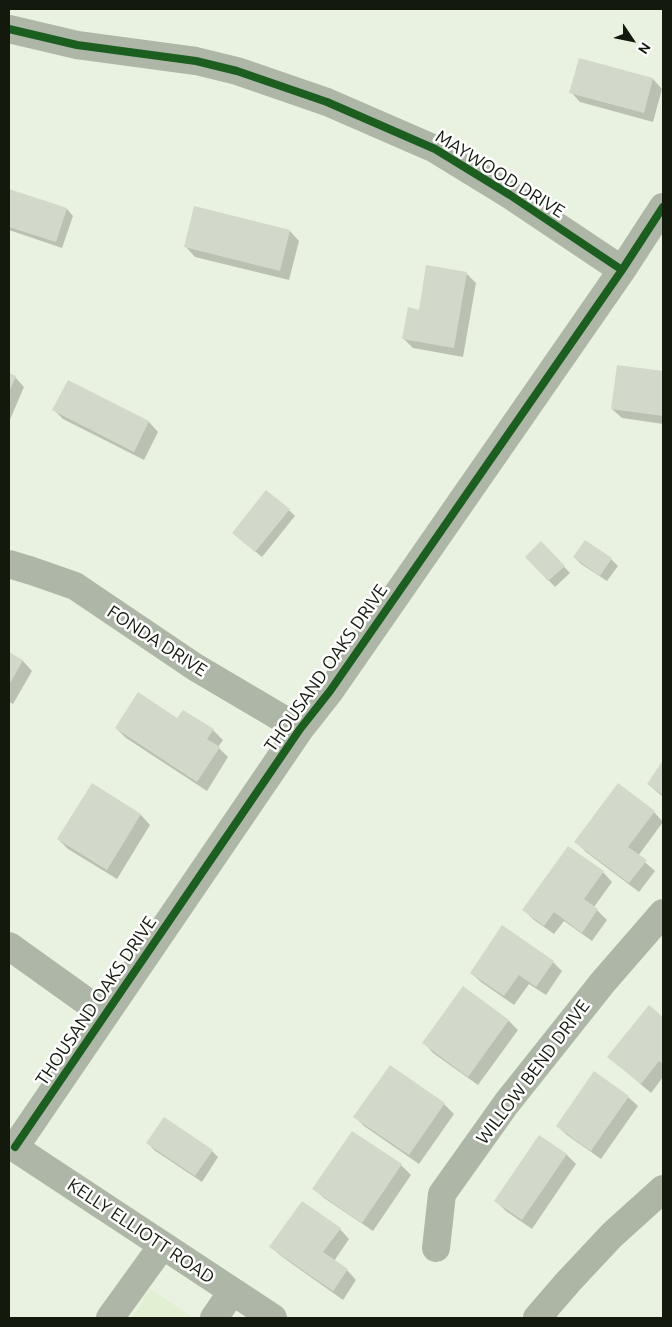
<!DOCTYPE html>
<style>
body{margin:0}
#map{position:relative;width:672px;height:1327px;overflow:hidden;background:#e9f2e0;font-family:Ubuntu,sans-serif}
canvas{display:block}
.frame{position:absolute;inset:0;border:10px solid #14190e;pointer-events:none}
.north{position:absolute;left:607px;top:15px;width:50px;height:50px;-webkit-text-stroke:4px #fff;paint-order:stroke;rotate:124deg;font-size:14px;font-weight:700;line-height:20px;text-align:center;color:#14190e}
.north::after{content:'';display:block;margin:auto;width:18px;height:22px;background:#14190e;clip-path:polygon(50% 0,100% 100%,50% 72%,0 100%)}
</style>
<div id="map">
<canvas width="672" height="1327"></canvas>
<div class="frame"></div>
<div class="north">N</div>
</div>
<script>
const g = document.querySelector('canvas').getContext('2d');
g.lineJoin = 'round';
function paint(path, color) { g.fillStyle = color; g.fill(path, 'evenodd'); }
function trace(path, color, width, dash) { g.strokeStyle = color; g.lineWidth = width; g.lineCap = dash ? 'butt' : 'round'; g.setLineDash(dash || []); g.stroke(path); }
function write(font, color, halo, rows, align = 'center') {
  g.font = font + ' Ubuntu,sans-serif'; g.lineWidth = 5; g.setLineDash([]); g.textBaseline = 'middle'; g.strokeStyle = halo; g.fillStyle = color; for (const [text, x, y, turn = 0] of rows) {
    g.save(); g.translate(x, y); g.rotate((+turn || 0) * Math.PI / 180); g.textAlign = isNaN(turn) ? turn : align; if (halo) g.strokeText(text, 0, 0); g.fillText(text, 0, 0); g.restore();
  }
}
paint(new Path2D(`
 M150,1289l44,29h-62z`), '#e1f0d2');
paint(new Path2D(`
 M653,79l9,10 -9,33 -73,-20 -9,-10z
 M10,191l57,18 6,7 -11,32 -53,-18z
 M290,231l9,10 -10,39 -94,-23 -9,-10z
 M467,274l9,9 -13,74 -50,-9 -10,-10 17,-27z
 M618,366l45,6v52l-41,-6 -10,-9z
 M9,375l6,2 9,10 -15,35z
 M68,381l81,41 9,10 -14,28 -81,-41 -9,-9z
 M289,510l6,6 -33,41 -22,-18z
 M585,541l26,18 7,7 -11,15 -26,-17 -7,-7z
 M541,543l29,30 -15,14 -28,-30z
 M9,653l14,8 9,10 -19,33 -4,-2z
 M184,711l29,19 10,10 -5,7 10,10 -21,34 -81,-53 -10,-10 62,-8z
 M663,762v35l-15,-13z
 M92,785l49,30 9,10 -33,54 -49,-30 -10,-10z
 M654,812l9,10 -25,34 17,15 -16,21 -53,-40 -10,-10z
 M603,872l9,10 -18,25 13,13 -15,21 -28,-20 -10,13 -20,-14 -10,-10z
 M553,962l9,9 -16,24 -17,-11 -15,21 -33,-23 -10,-9z
 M464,988l45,33 9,9 -40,55 -45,-32 -9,-10z
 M649,1007l14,11v59l-12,16 -42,-36z
 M594,1073l34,24 10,9 -37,53 -34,-24 -10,-9z
 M444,1104l10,10 -35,50 -55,-38 -9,-9z
 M148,1143l64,8 6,6 -16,25 -48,-32z
 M566,1154l10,10 -44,65 -26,-18 -10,-10z
 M401,1165l10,10 -38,56 -49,-33 -10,-9z
 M340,1229l9,10 -15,22 13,9 9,10 -13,20 -62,-44 -10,-9z`), '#0003');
paint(new Path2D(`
 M579,58l74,20 -9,35 -75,-20z
 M9,189l58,19 -11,34 -47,-15z
 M194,206l96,24 -10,41 -96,-24z
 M426,265l41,7 -13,76 -52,-9 6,-32 11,3z
 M617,365l46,6v45l-52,-7z
 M9,373l7,3 -7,16z
 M68,380l81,41 -15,31 -82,-42z
 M266,490l24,19 -35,43 -23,-19z
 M585,540l27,18 -12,18 -27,-19z
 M541,541l24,25 -17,15 -23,-24z
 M9,652l14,8 -14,25z
 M138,692l39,26 6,-8 31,19 -7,10 13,8 -23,35 -82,-54z
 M663,760v35l-16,-11z
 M92,783l49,31 -34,56 -50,-31z
 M618,783l37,28 -27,36 19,13 -18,23 -55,-41z
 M568,846l36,25 -20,28 14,10 -16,24 -28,-21 -10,14 -22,-16z
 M502,925l52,36 -18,26 -17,-12 -15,21 -34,-23z
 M463,986l46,34 -41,57 -46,-34z
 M649,1005l14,12v47l-4,-3 -18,23 -34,-27z
 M390,1065l55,38 -36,52 -56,-38z
 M594,1071l35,25 -38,55 -35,-25z
 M164,1117l49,33 -18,26 -49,-33z
 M352,1131l50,33 -40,59 -50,-34z
 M539,1135l28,19 -45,66 -28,-19z
 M302,1201l39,27 -18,24 25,17 -15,22 -64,-44z`), '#d2d9cb');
trace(new Path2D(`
 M9,29l68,16 119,16 41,10 90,31 108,47 75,46 112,75
 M9,564l23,7 43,15 120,81 105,62
 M9,946l95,68
 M9,1144l264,174
 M15,1147l285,-418 30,-38 292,-421 41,-63
 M436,1248l6,-54 64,-90 97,-122 60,-69
 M110,1318l52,-72
 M214,1318l18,-26`), '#aeb6a8', 28);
trace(new Path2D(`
 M537,1318l31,-36 44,-47 51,-46`), '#adb5a4', 28);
trace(new Path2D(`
 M9,29l68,16 119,16 41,10 90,31 108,47 75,46 112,75
 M15,1147l285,-418 30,-38 292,-421 41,-63`), '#1b5e20', 8);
write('18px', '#14190e', '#fff', [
 ["MAYWOOD DRIVE",500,174,32],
 ["FONDA DRIVE",157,641,33],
 ["THOUSAND OAKS DRIVE",326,668,-55],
 ["THOUSAND OAKS DRIVE",96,1001,-56],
 ["WILLOW BEND DRIVE",533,1072,-53],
 ["KELLY ELLIOTT ROAD",141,1231,34]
]);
</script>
